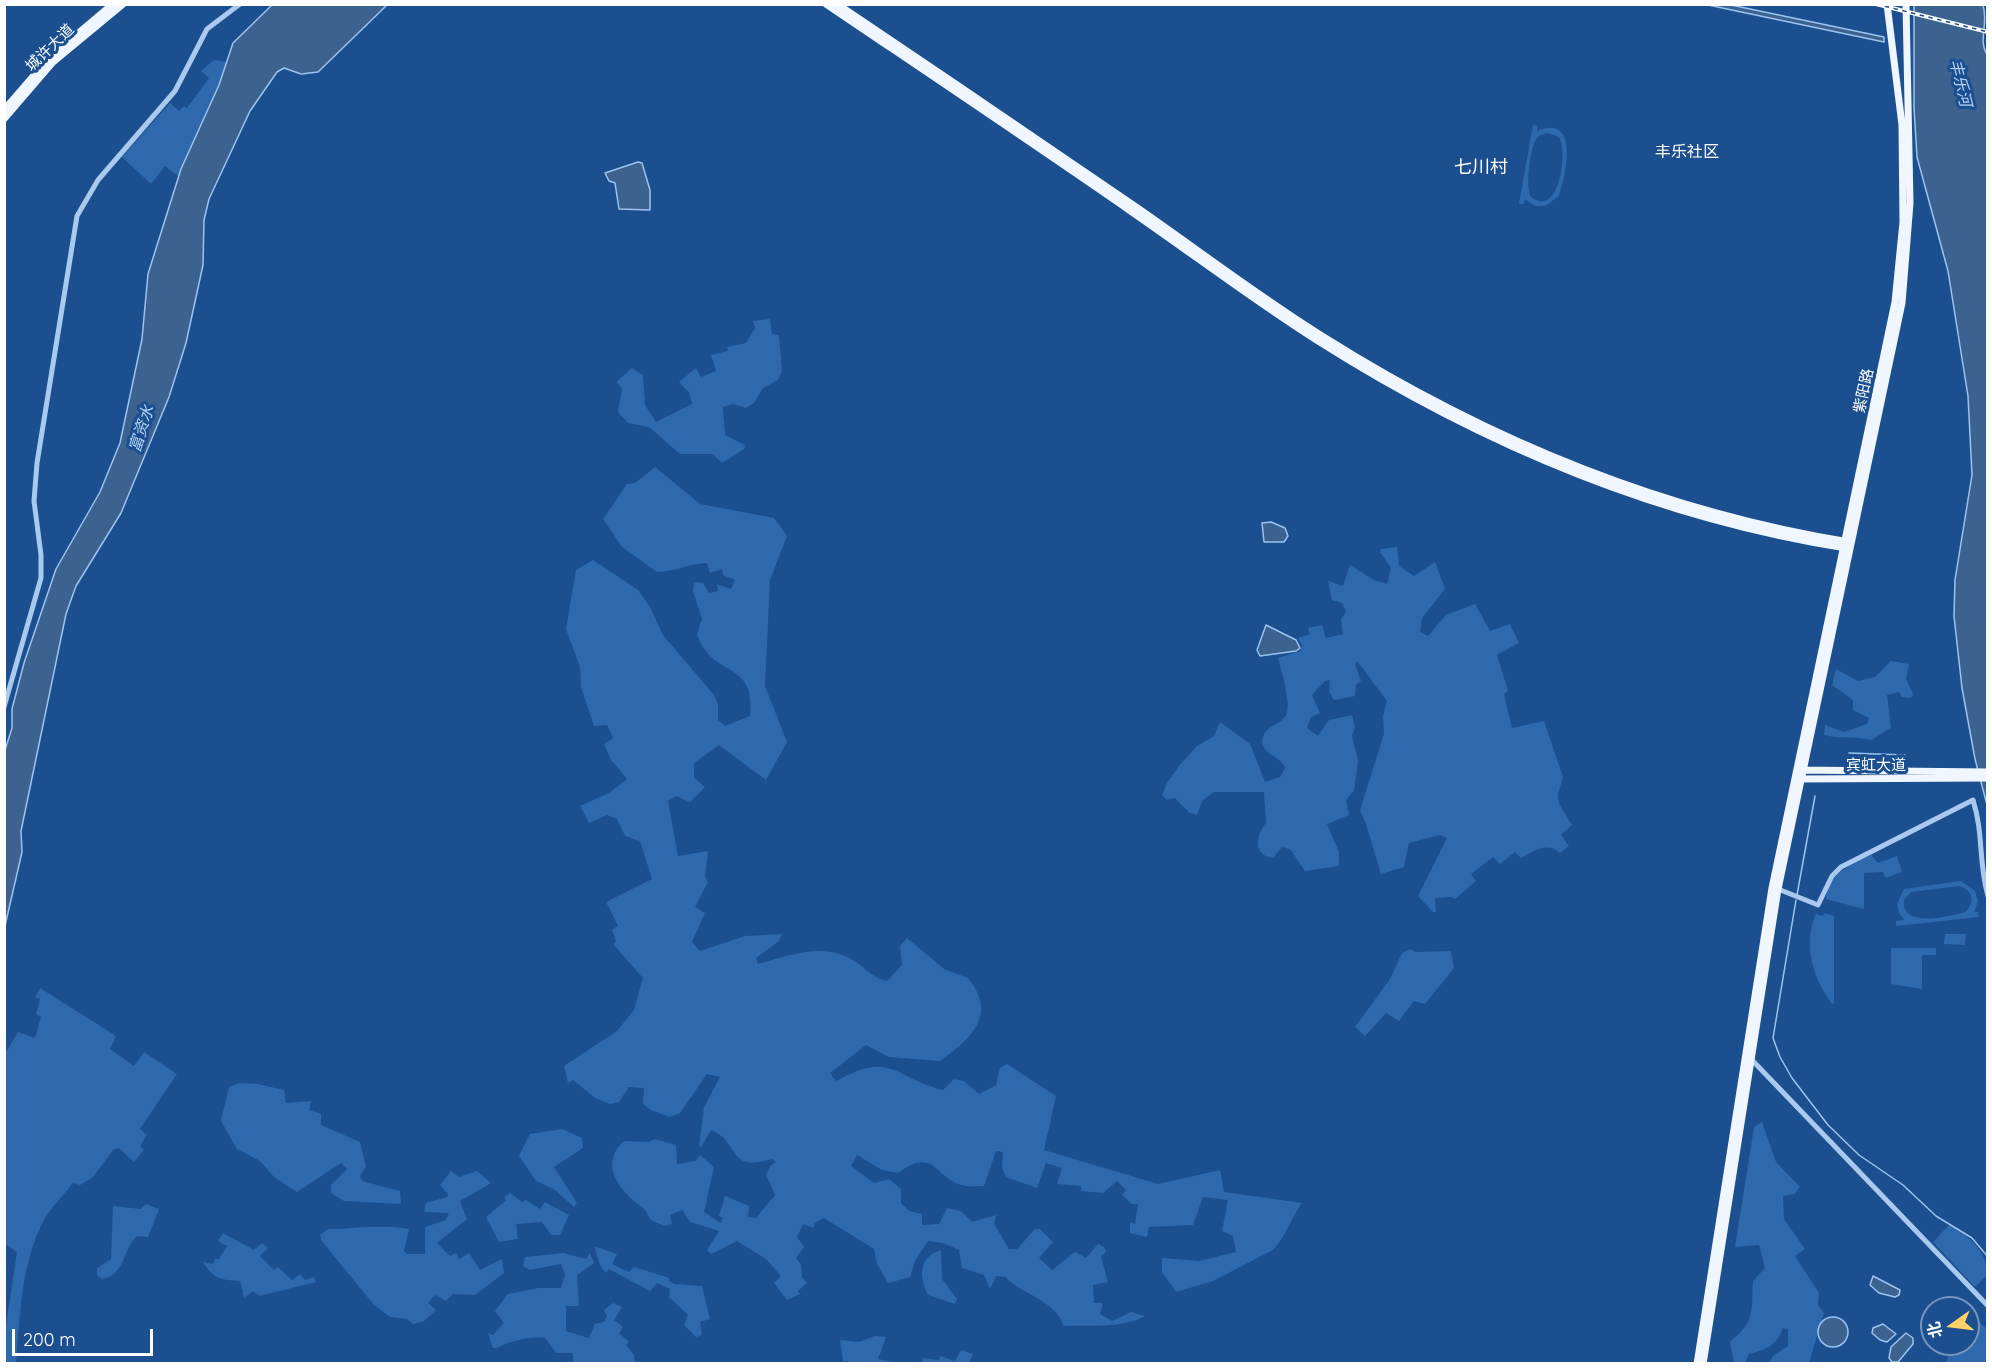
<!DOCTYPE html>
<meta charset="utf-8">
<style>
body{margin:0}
#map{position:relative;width:1992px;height:1368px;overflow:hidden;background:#1b4f8f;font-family:Quicksand,"Noto Sans SC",sans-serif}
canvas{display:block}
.frame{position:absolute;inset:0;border:6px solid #fff;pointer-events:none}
.north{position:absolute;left:1920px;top:1296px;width:60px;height:60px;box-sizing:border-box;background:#1b4f8f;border:2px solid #7695bc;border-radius:50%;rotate:256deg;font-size:16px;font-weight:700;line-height:24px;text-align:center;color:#fff}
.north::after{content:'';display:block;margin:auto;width:21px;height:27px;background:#ffd166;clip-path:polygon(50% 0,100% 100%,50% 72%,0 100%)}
.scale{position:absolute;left:12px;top:1329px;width:141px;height:27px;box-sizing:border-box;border:3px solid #fff;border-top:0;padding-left:8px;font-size:18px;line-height:21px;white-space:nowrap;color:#fff;-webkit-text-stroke:4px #1b4f8f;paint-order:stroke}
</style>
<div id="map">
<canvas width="1992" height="1368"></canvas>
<div class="frame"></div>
<div class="north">北</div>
<div class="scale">200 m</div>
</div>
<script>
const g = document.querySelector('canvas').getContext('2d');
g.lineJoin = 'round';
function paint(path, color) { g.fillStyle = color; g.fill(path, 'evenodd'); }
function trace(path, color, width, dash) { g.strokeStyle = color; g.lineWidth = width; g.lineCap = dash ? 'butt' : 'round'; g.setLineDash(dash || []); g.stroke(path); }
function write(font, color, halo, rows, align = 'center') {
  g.font = font + ' Quicksand,"Noto Sans SC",sans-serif'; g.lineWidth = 6; g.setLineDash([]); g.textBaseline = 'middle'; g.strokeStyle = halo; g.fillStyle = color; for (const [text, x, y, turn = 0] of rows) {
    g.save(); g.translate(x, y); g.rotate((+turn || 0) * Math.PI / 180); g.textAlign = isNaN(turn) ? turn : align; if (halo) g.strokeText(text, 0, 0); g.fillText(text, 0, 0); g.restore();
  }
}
paint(new Path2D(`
 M214,60l13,2 -8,23 -40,92 -14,-11 -14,18 -29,-27 48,-54 9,8 5,-5 3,2 22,-30 -8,-7z
 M1533,125l4,1v5c43,-18 29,45 22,65l-14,10h-10l-10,-7 -1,5h-5zM1547,133l12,4c9,14 1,82 -28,60 -6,-9 -1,-46 4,-56 3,-5 7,-7 12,-8z
 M770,319l2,15 7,1 3,36 -4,9 -15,8 -9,15 -8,5 -13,-4 -10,3 2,28 20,10 -1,4 -22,14 -9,-9h-33l-31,-27 -21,-4 -10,-11 4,-24 -6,-6 16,-14 11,7 2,30 11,17 36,-18 -3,-12 -10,-10 17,-14 5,9 15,-6 -5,-16 17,-4 -1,-4 19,-4 9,-15 -2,-7z
 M655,467l45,37 74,14 13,18 -17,44 -5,106 22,56 -21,38 -47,-35 -25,18v15l11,9 -15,15 -14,-6 -8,5 10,55 30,-5 -3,26 3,5 -13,25 10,6 -13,29 8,9 45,-15 37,-2 -3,7 -23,17 2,6c30,-8 63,-22 93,-5 15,8 17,17 36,22l15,-16 -2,-19 7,-8 37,31 24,9c30,37 3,61 -28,83l-51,-4 -23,-12 -36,28 6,8c56,-31 56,-4 107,9l11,-11 10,2 15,13 17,-9 4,-17 7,-4 49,32 -12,54 114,34 62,-14 4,22 78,11c-11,15 -17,35 -29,47l-60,31 -37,11 -14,-20v-14l37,3 37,-9 -3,-16 -11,-5 6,-31 -25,-3 -10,28 -44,2 -2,10 -17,-4v-11l5,2 3,-20h-6l-10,-9 4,-5 -9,-9 -14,12 -22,-2v-5l-24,-2 5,-16 -16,-5 -9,25 -31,-11 -4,-9 1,-16 -7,-1 -12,35c-6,0 -13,1 -19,0 -31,-6 -29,-41 -67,-13l-16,-3 -25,-15 -6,11 23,17 15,-4 12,10v14l8,8 13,3v11l17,-1 8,-16 14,3 11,11 24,-7 -2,9 15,25h8l18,-20h5l13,13 -14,16 13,12 23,-18 11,6 12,-14 6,3 2,5 -5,4 7,26 -15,3 1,18h9l-3,11 12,7 19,-9 14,4c-23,13 -55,9 -81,10 -10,-27 -40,-30 -59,-49l-9,-1 -6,13 -6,-14 -22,-7 -3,-18 -16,-7 -15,-2 -13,20 -5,16 -22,6 -11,-19 -3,-15 -50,-31 -9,5 -2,5 -10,-4 -6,13 7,10 -8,11 5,6 1,13 5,6 -9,8 2,3 -13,6 -13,-17 7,-7 -15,-17 -29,-18 -26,13 -4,-4 12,-19 -29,-9 -8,-12 -12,5 2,9 -8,2c-4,-2 -10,-4 -13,-6 -3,-4 -4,-9 -8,-12 -21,-15 -46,-43 -19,-67l24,1 7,-3 21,6 1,19 19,-3 4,-6 14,12 -10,45 17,11 2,-5 -4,-2 6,-20 24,10 -1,11 8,1 19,-23 -9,-20 4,-9 6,-4 -4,-3c-46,14 -31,-17 -61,-29l-10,17 -2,-1 5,-39 16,-30 -13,-3 -27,39 -10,4 -19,-7 -8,-6 1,-16 -15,-1 -10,15 -9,2 -15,-6 -22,-18 -5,3 -4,-17 53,-35 17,-21 9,-32 -30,-34 3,-3 -4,-11 6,-4 -12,-24 46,-23 -12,-38 -15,-5 -8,-17 -10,-4 -18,8 -9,-17 29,-13 18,-14 -16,-19 -7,-16 9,-6 -6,-13 -13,1 -13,-39 -1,-20 -14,-38 10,-59 17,-10 45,30 12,17 13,28 51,60 4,9v16l7,6 25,-10c7,-57 -39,-37 -53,-82l5,-15 -9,-28 1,-9 9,1 6,10 9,-2 -1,-7 14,5 4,-9 -12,-5 -1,-6 -12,4 -3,-10c-18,0 -31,9 -50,9l-35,-25 -19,-28 24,-35 8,-1z
 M1397,547l2,19 15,10 21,-14 10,27 -23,29 -2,14 8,4 18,-21 29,-11 15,27 20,-7 9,19 -22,12 11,36 -4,3 8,34 32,-7 19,56 -5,17 1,10 13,21 -11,10 8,11 -9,7c-13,-12 -26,-2 -39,5l-6,-6 -15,12 -7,-7 -22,17 5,7 -21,18 -4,-2 -16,1 1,14h-3l-15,-16 29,-58 -7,-3 -31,8 -5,24 -23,7 -15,-50 -6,-14 24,-76 -1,-18 4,-15 -30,-40 -2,3 6,17 -5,4 -1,11 -21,4 -5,-9 1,-11 -5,1 -13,14 8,18 -9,4 -4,11 11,8 11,-16 23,-5 3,12 -3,9 6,25 -4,30 -8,9 3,15 -22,9 12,28v14l-34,5 -15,-22 -8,-2 -9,11c-21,-3 -17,-23 -7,-35l-2,-31h-50l-12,9 -5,14 -7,-2 -15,-15 -8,2 -5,-5 5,-12 12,-17 18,-20 17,-10 6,-14 30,22 15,38 15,-5 5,-9c-5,-13 -21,-12 -23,-26 2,-18 17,-15 24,-27 6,-10 -5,-45 -8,-57l22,-7 2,-5 -4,-8 12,-4 -2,-6 14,-3 4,13 17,-4 -2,-15 5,-7 -4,-9 -10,-3 -4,-19 15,5 7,-21 24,15 13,4 4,-16 -11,-16 1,-3z
 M1891,661l18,3 -3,15 7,15 -2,4 -9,-1 -3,-5 -12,3 4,33 -20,12c-16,-4 -31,-1 -47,-5l1,-10 19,7 23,-8 2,-6 -16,-8v-10l-21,-15 4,-16 22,12 17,-4z
 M1871,855l7,8 19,-7 5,16 -17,6 -2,-6 -19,1v36l-38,-10c3,-26 24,-34 45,-44z
 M1961,881l14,10 3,10 -4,11h4l1,5 -83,9v-5l8,-1 -5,-7 -2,-9 7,-15zM1959,886c14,4 17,17 6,26 -16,5 -65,16 -61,-12l7,-8z
 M1824,913l10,3v87l-2,1c-19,-26 -30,-60 -16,-90l7,2z
 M1945,934h21l-1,11 -21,-1z
 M1891,948h45v7h-14v34l-31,-5z
 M1410,949l6,3 35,-1 3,17 -29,36 -11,-3 -15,20 -13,-8 -21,23 -10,-9 35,-48 12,-26z
 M40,988l76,48 -6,13 24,17 10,-14 33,22 -37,55 7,6 -7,11 4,4 -10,12 -15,-14 -6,2 -20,27 -13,8 -7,-2c-9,12 -22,24 -29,37 -23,43 -24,96 -28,143h-11v-32l12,-79 -12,-8v-190l13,-22 17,6 6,-21 -5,-3 4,-15 -5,-2z
 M239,1083l19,1 26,6 2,13 25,-2 -2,9 12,4v11l39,17 6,24 -6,10 2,5 38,10 1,13 -57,-3 -13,-8v-8l16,-16 -6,-6 -44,29 -23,-15 -14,-16 -23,-12 -16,-28 8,-34z
 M1762,1122l14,40 24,25 -5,7 -12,2 1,23 21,30 -10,7 24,37 -1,12 6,8 -15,50h-40l4,-7 15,-10v-17l-5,-1c-7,18 -16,21 -34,26l-4,9h-11l-4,-21c26,-22 21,-29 23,-61l12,-13 -6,-23 -24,2 19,-120z
 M562,1129l20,9 1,10 -29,19 23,36 -3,4 -19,-17 -19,-9 -17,-25 11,-22z
 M451,1171l8,6 18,-6 14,12 -31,18 7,18 -30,24 13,13 6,-3 3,6 10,-6 11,17 22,-11 2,14 -29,22 -22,-1 -7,7 -11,-6 -7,8 8,7 -12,11 -11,3 -6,-5 -17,-2 -16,-12 -53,-65 -1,-5 8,-6c27,0 54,-5 81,0l-5,22 3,3h18v-27l21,-7 3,-7 -23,-1 -2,-1 2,-8 21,-6 1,-3 -8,-9z
 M510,1193l12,9 4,-2 14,9 5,-7 24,13 -9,20h-9l-9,-13 -26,2 2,15 -19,3 -13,-25 20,-17 -2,-3z
 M146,1204l13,5 -11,28 -11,-1c-14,12 -12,40 -35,43l-5,-4v-7l14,-9 2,-53 28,3z
 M1950,1224c19,14 38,27 37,51l-12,12 -42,-45z
 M223,1233l31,17 8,-7 6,5 -8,8 14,14 4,-3 14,13 8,-6 5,6 9,-3 2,5 -57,14 -6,-5 -9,7 -4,-17c-20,-1 -26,-2 -37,-19l10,2 2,-5h4l8,-13 -9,-5z
 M594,1246l23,8 -5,10 17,8 5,-5 35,11v3l6,3 27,2 8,33 -10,3 2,13 -6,2 -12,-12 4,-10 -19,-18 1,-8 -13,-6 -7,8 -41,-22 -3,4 -6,-8z
 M941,1250l1,29 15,20 -2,5 -27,-9c-9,-18 -10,-38 13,-45z
 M564,1253l22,6 4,-6 4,10 -17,12 2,31h-13v25l23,7 6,-14 9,-2 3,-6 -3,-6 9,-7 9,4 -8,13 9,7 -4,6 10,9 -3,3 8,10 1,8h-62v-10h-17l-11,-15c-16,-2 -34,3 -48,10h-4l-5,-15 5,2 11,-12 -9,-12 13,-17 30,-6h23l4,-13 -4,-11 -31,6 -7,-4 2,-9z
 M1968,1312l19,17v34h-41l6,-19h16z
 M875,1336l11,1 -8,22 19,4h-48l-1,-2h-5l-3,-21 19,2z
 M961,1350l12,4 -4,9h-47l1,-5 16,2 1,-4 15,5z`), '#2e69ad');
const water = new Path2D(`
 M273,4l114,1 -69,67 -17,2 -17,-6 -7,4 -27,39 -41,88 -5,21 -1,45 -17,78 -17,54 -48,116 -45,73 -10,28 -45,217 1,21 -17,74v-176l7,-22v-19l12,-46 32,-94 44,-77 20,-49 22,-104 6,-65 33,-105 38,-84 14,-42z
 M1708,5h23l153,32v5z
 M1914,5h69c6,21 -6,35 5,51l-1,749 -12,-46 -13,-71 -8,-72 1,-36 17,-105 -4,-79 -20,-125 -31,-114 -3,-49z
 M638,162l4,1 8,27v20l-31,-1 -4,-26 -6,-2 -4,-8z
 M1271,522l14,6 3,8 -4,6h-20l-2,-19z
 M1266,625l30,15 4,8 -4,3 -36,5 -3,-6z
 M1873,1276l27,14 -1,5 -4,2 -16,-4 -9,-8z
 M1818 1332a15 15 0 1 1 30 0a15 15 0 1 1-30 0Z
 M1883,1324l13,10 -9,8 -7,-2 -8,-7 1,-5z
 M1906,1333l7,5v6l-15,18h-6l-3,-4 2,-11z`);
paint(water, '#3c6290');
trace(water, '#9cc4f0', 1.5);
trace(new Path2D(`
 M1849,753l56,2
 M1797,895l18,-99
 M1796,900l-23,138 7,19 12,21 36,47 31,30 44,30 33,31 36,22 16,19`), '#9cc4f0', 1.5);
trace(new Path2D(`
 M4,707l37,-129v-23l-7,-54 3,-38 40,-247 21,-36 77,-89 32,-62 33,-25
 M1778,889l40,16 14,-29 9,-9 132,-67c11,35 5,61 15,96
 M1751,1059l237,247`), '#a9c9ee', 5);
trace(new Path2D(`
 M826,4c102,69 205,138 306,208 61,42 120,87 183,127 162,103 341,179 531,209
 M837,4c100,67 200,135 299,203 62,43 122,89 186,129 162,102 337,175 527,206
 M4,110l45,-52 64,-54
 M4,119l49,-57 70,-58
 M1798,770l190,2
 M1798,779l190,-1
 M1697,1364l75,-476 123,-586 8,-80 -1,-97 -15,-121
 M1703,1364l75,-475 124,-586 8,-100 -4,-199`), '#f0f6ff', 7);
const rail = new Path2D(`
 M1876,4l112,28`);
trace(rail, '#fff', 4);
trace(rail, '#1b4f8f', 1.5, [4.5]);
write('15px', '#fff', '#1b4f8f', [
 ["城许大道",50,48,-44],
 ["紫阳路",1864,391,-78],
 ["宾虹大道",1876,765]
]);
write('italic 16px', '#b5d3f5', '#1b4f8f', [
 ["丰乐河",1960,83,76],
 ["富资水",142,429,-72]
]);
write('16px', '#fff', '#1b4f8f', [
 ["丰乐社区",1687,152]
]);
write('18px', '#fff', '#1b4f8f', [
 ["七川村",1481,168]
]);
</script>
